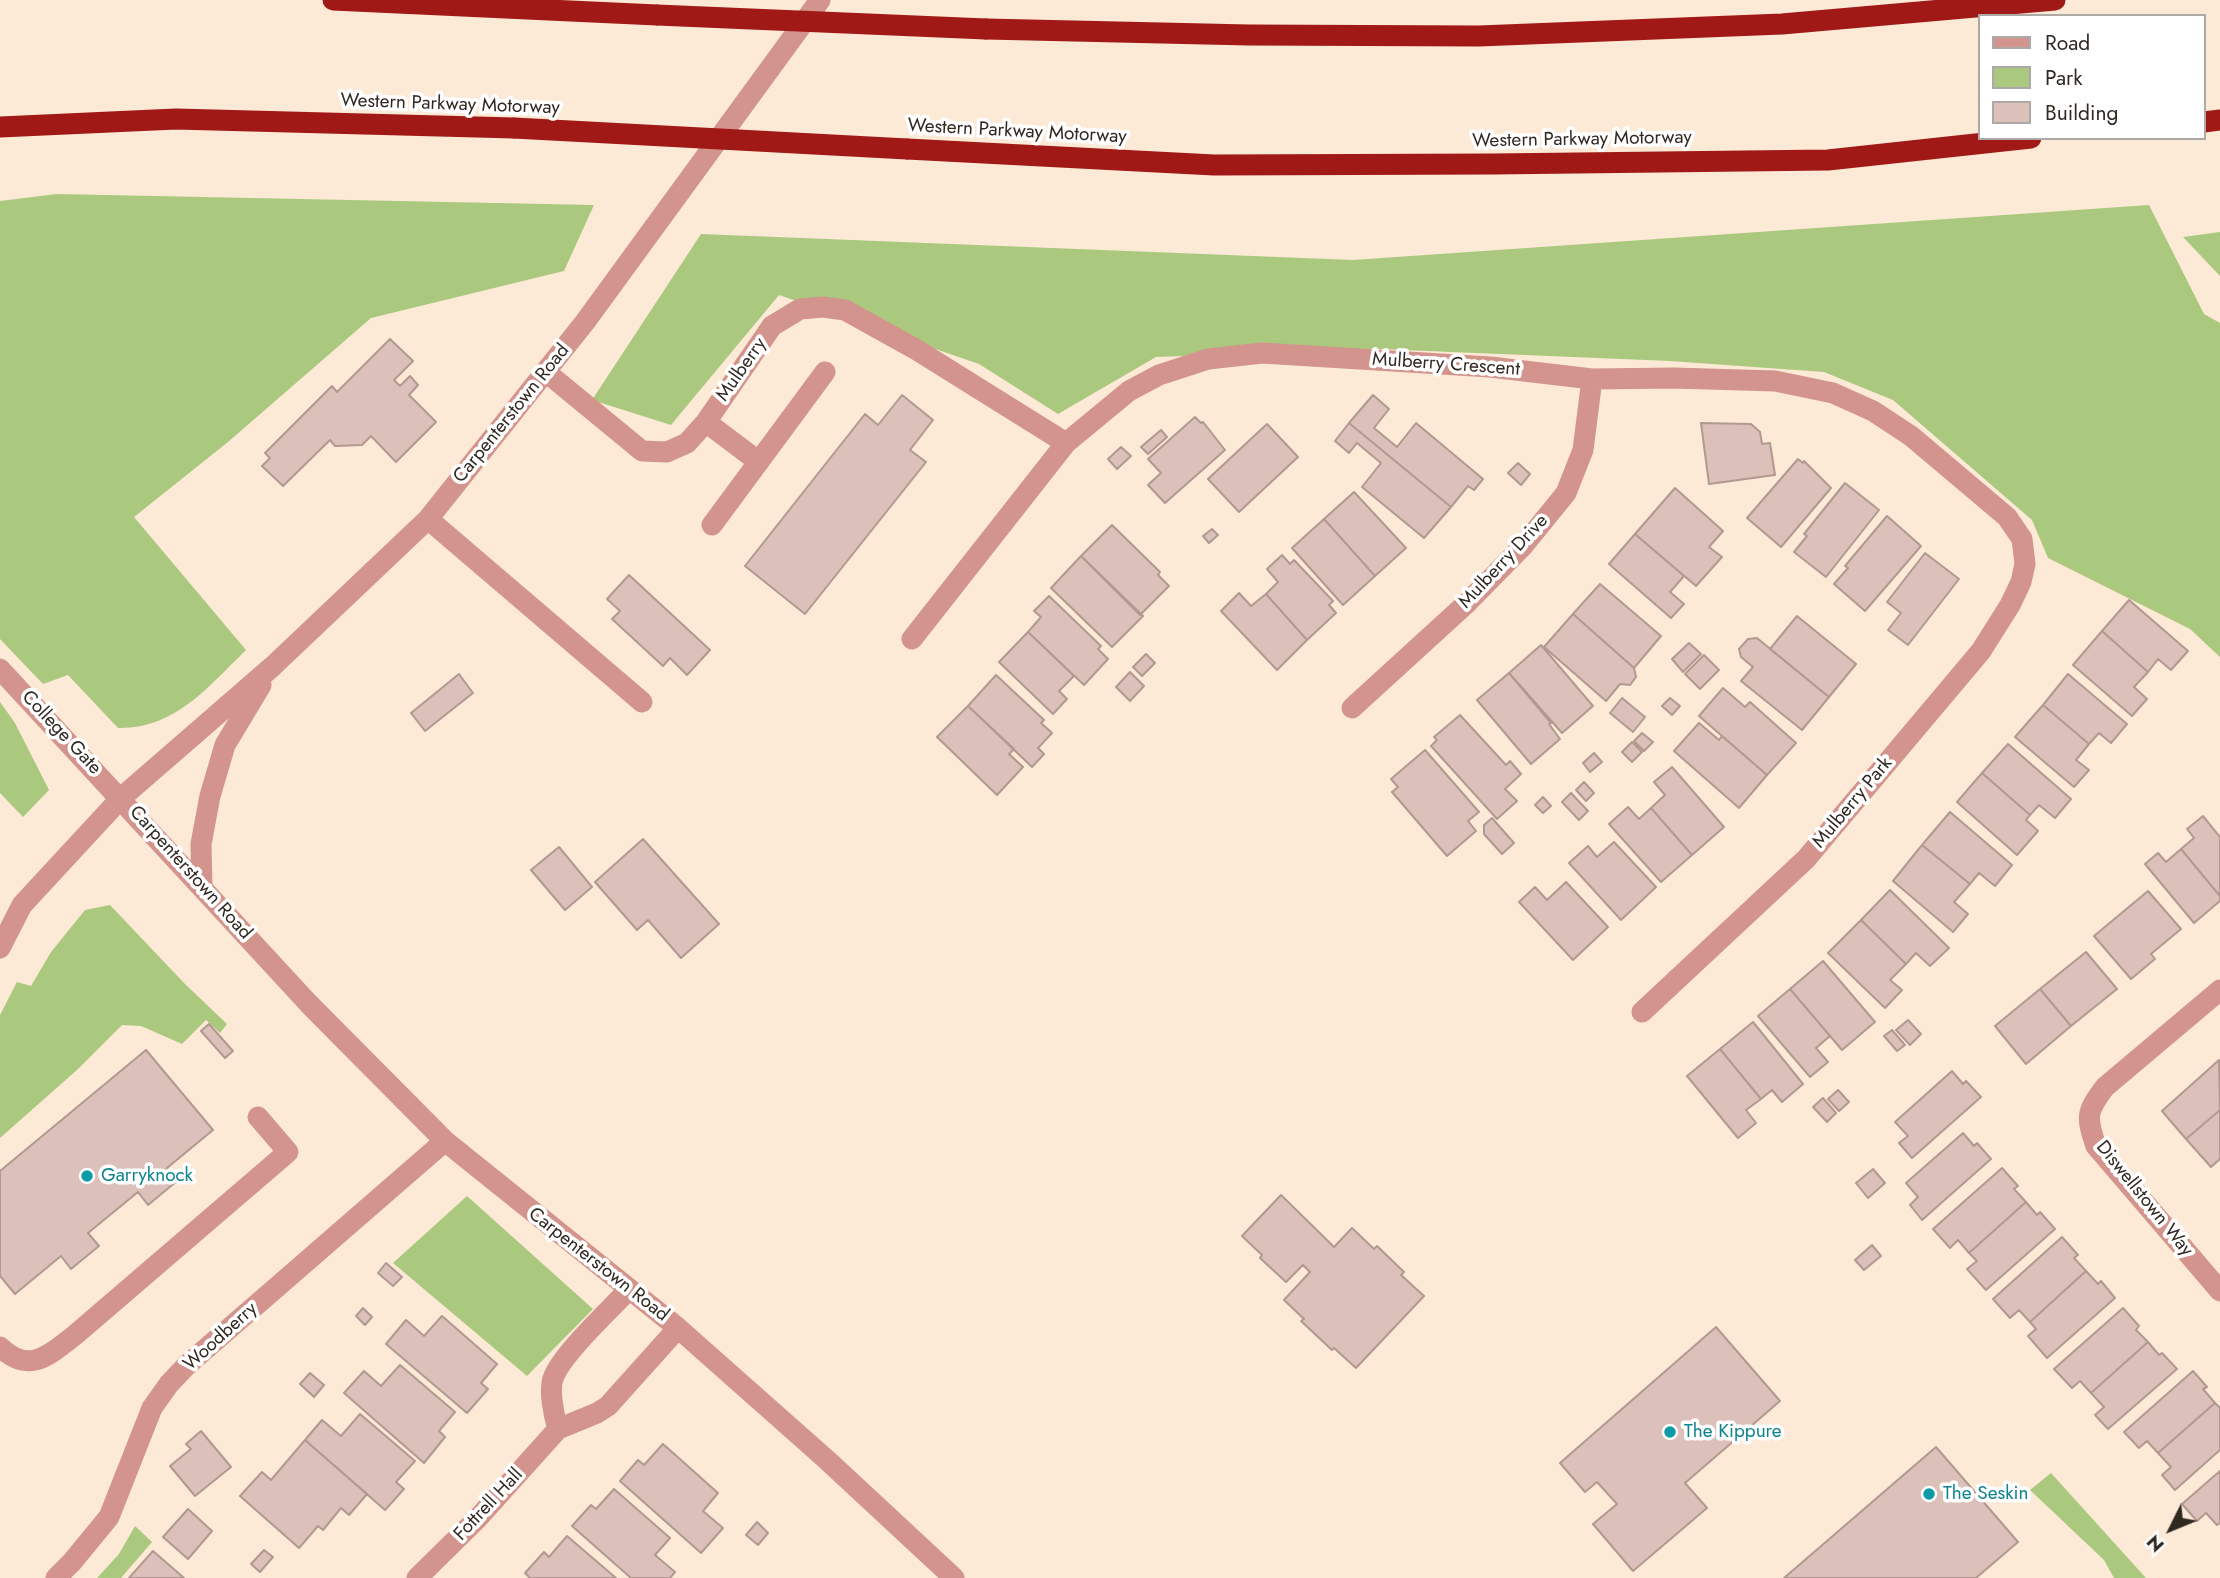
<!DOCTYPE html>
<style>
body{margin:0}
#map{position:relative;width:2220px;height:1578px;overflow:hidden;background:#fce9d6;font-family:Jost,sans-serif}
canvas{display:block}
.legend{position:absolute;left:1978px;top:14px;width:228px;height:126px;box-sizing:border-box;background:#fff;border:2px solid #aca9a7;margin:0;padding:9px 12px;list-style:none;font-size:21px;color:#302922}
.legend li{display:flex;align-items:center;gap:14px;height:35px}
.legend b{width:35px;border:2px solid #aca9a7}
.north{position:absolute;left:2136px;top:1494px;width:70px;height:70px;-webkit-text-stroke:5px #fff;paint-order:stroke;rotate:227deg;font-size:19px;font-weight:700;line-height:28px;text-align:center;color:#302922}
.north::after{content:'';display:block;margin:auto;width:24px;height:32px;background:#302922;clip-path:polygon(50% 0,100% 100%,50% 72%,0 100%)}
</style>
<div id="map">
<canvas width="2220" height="1578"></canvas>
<ul class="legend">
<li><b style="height:9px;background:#d2948c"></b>Road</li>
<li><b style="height:19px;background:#aac97f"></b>Park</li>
<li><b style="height:19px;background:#dcc1ba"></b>Building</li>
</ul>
<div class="north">N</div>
</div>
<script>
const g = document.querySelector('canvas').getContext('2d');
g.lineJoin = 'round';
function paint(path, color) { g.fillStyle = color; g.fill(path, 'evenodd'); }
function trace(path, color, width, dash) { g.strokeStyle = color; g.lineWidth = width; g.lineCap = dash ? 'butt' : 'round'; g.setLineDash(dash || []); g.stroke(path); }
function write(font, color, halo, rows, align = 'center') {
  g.font = font + ' Jost,sans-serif'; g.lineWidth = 7; g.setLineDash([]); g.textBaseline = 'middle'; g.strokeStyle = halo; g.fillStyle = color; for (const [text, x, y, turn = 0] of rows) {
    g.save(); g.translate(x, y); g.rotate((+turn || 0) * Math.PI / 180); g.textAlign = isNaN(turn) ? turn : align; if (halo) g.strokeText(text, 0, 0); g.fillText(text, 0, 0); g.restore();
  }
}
paint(new Path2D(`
 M57,194l537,11 -30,66 -193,47 -143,124 -94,75 112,133c-38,37 -71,79 -128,78l-50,-53 -25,9 -43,-45v-438z
 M2149,205l55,109 16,9v334l-30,-28 -142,-71 -16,-38 -139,-120 -69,-28 -154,-11 -291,-12 -223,8 -98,57 -79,-50 -200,-69 -108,130 -79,-25 109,-166 652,26z
 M2220,232v44l-37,-39z
 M0,702l15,21 34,67 -26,27 -23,-24z
 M110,905l75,79 42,40 -7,9 -14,-13 -24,24 -41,-18 -19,-1 -45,45 -77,68v-123l17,-33 14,4 20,-34 34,-42z
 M467,1196l126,113 -66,67 -134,-113z
 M2051,1473l95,105h-32l-10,-18 -74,-70z
 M135,1526l17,16 -31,36h-24l22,-24z`), '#aac97f');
const building = new Path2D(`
 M390,339l23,22 -19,19 6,6 10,-10 8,9 -9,10 27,27 -40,40 -25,-26 -9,9 -27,1 -5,-6 -47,46 -21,-20 8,-8 -5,-5 67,-67 5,6z
 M902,395l31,25 -23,30 16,12 -121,152 -60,-48 120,-152 13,11z
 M1373,395l16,14 -15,19 23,19 19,-24 67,56 -9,11 -6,-4 -17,21 -102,-84z
 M1195,417l6,6 2,-1 22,28 -60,53 -17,-18 13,-12 -13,-14z
 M1349,423l102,84 -27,31 -62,-51 19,-24 -24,-20 -8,10 -14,-12z
 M1701,423l50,1 9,8 2,12 8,-1 5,32 -66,9z
 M1267,424l31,33 -59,55 -31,-33z
 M1161,430l6,7 -19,17 -7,-7z
 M1121,447l10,9 -14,13 -9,-10z
 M1798,459l5,4 1,-2 27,27 -50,59 -34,-29z
 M1518,463l12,11 -9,11 -13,-12z
 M1845,483l34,27 -53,67 -32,-25 13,-16 -3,-2z
 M1675,488l48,43 -14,16 13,10 -26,29 -61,-52z
 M1354,492l52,56 -31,28 -51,-57z
 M1887,516l34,30 -56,65 -31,-27 14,-16 -3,-2z
 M1324,519l51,57 -32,29 -51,-57z
 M1112,525l48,47 -2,3 11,11 -29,29 -59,-59z
 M1212,529l6,6 -9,8 -6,-7z
 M1635,534l49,42 -14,16 14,12 -13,14 -62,-54z
 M1925,553l34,26 -51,66 -20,-15 13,-17 -14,-11z
 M1282,555l8,9 4,-4 39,41 -4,4 7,8 -29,27 -41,-46 12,-12 -11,-13z
 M1081,556l62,60 -31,31 -61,-59z
 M629,575l81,75 -23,25 -17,-17 -7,8 -51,-47 8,-8 -13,-12z
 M1600,584l61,52 -27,32 -61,-54z
 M1239,593l12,13 15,-12 41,46 -30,30 -56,-59z
 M1049,596l52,50 -3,3 10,10 -24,26 -56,-53 13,-15 -7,-6z
 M2129,600l59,51 -17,19 -13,-11 -10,13 -46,-41z
 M1573,614l61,54 2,9 -6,8 -10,-1 -14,17 -62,-54z
 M1797,616l59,48 -27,33 -59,-48z
 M2102,631l46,41 -14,15 13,12 -15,17 -59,-51z
 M1028,632l46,44 -15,15 8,8 -14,15 -54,-52z
 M1757,638l72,59 -27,33 -61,-49 12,-14 -12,-10 -2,-8 9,-10z
 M1689,643l12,11 -18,18 -11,-13z
 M1541,645l52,61 -31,27 -53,-60z
 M1146,654l9,9 -13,13 -9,-9z
 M1704,655l15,15 -19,19 -15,-15z
 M1130,672l14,14 -14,15 -14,-14z
 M1509,673l42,50 -2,1 11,15 -29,25 -54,-64z
 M459,674l14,19 -48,38 -14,-18z
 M2068,674l59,50 -16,19 -12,-10 -10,11 -46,-39z
 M996,675l48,45 -3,3 11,10 -14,15 6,6 -12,13 -64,-61z
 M1723,688l22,19 5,-5 46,41 -29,32 -68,-59z
 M1622,698l23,19 -12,15 -23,-19z
 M1670,698l10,8 -8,9 -10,-9z
 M2043,705l46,39 -13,16 13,10 -15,17 -59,-50z
 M968,706l46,43 -5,5 14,13 -26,28 -60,-58z
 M1460,715l46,50 4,-4 11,13 -16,15 12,12 -20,18 -66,-73 6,-6 -3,-3z
 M1699,723l20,17 3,-4 45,39 -28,33 -65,-57z
 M1642,733l11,9 -9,9 -10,-10z
 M1632,742l10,10 -10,10 -10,-10z
 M2008,744l63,55 -16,19 -16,-13 -9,10 -48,-42z
 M1425,750l54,62 -11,9 8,10 -29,25 -55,-64 6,-5 -7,-8z
 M1594,753l8,9 -12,10 -7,-9z
 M1672,767l52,60 -32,28 -41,-47 14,-13 -11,-13z
 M1982,773l48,42 -4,5 12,11 -21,24 -60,-53z
 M1584,782l10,11 -8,8 -10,-11z
 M1571,793l17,18 -9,9 -17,-18z
 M1543,797l8,9 -8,7 -8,-8z
 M1628,807l11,12 12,-11 41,47 -31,27 -52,-58z
 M1950,812l62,53 -17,21 -16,-13 -9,11 -48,-39z
 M2203,816l17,21v59l-39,-47 13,-11 -7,-9z
 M1492,818l22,25 -12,11 -18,-20v-9z
 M643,839l76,85 -38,34 -33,-38 -11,10 -42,-48z
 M1614,842l42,45 -35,33 -52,-57 19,-17 9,11z
 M1922,845l48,39 -16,18 14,12 -15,18 -60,-51z
 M559,847l33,40 -27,23 -34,-40z
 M2181,849l39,47v5l-26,22 -49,-59 13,-11 8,9z
 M1566,882l42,45 -35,33 -54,-58 16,-15 12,13z
 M1890,890l59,58 -19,18 -14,-13 -10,11 -45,-44z
 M2148,891l33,38 -30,25 4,5 -24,20 -37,-43z
 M1861,920l45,44 -16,16 12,10 -17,18 -57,-55z
 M2086,952l31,37 -46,37 -31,-37z
 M1823,961l52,61 -33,28 -52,-61z
 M1790,989l40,47 -14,12 12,14 -18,15 -52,-61z
 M2040,989l31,37 -45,38 -31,-38z
 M1908,1020l13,14 -11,11 -14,-15z
 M1753,1022l50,62 -21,18 -10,-12 -11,9 -41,-50z
 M209,1024l24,27 -8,7 -24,-27z
 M1892,1030l13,15 -8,6 -13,-15z
 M1720,1049l41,50 -15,11 10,13 -18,15 -51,-62z
 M146,1050l67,80 -46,38 10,13 -29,24 -10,-13 -50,41 11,13 -28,23 -10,-13 -46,38 -15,-18v-105z
 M2219,1060l1,50 -34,29 -24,-28z
 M1952,1071l11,13 3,-3 15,16 -69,61 -13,-15 9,-7 -13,-14z
 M1838,1090l11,12 -10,9 -11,-12z
 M1823,1098l13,15 -9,9 -14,-15z
 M2220,1110v49l-9,8 -25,-28z
 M1963,1133l11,13 3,-3 14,16 -69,61 -12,-15 8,-8 -12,-14z
 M2002,1168l16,18 -4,3 12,13 -57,51 -11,-13 -8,8 -17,-19z
 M1873,1169l12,14 -17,15 -12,-15z
 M1281,1195l53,52 18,-19 22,21 3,-3 27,26 -3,3 23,21 -68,72 -22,-20 -2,2 -31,-29 3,-2 -20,-19 26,-28 -7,-7 -17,17 -26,-24 2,-3 -20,-19z
 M2026,1202l11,13 3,-3 15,17 -69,61 -19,-21 10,-8 -8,-8z
 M2062,1237l16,18 -4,3 12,13 -56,51 -11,-12 -9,8 -17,-19z
 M1872,1245l9,11 -17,14 -9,-10z
 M386,1263l16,14 -9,9 -15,-13z
 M2086,1271l12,13 3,-3 14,17 -68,60 -19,-22 8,-7 -6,-7z
 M363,1308l9,9 -7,8 -9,-9z
 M2123,1308l16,18 -3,4 12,12 -57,51 -11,-12 -8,7 -18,-19z
 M442,1316l55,48 -16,19 7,6 -21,24 -81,-69 20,-24 18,16z
 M1716,1327l64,74 -95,82 22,25 -74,63 -40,-47 24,-20 -20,-22 -12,10 -25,-29z
 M2148,1342l11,13 3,-2 15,16 -69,60 -13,-14 9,-8 -13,-14z
 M400,1365l55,47 -16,19 6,6 -21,26 -80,-70 20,-22 17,15z
 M2193,1371l14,16 -4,2 12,14 -57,50 -11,-12 -8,7 -15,-16z
 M310,1373l14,12 -10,12 -14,-13z
 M2215,1403l5,5v42l-45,40 -13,-15 9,-8 -13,-14z
 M360,1414l55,47 -19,21 8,7 -19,21 -80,-70 17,-20 19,16z
 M201,1431l30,36 -36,29 -25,-30 21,-17 -5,-5z
 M305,1440l62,54 -18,21 -8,-7 -18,22 -5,-4 -19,22 -59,-52 22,-24 9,8z
 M663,1444l55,49 -15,18 20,17 -22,25 -81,-72 18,-21 6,5z
 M1936,1447l82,95 -42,36h-192z
 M2220,1471v52l-3,2 -11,-12 -9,8 -15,-17z
 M614,1489l56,49 -15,17 20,17 -5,6h-39l-59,-52 19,-21 5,4z
 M188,1509l24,22 -24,28 -25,-22z
 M757,1522l11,11 -10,12 -12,-10z
 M567,1536l49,42h-86l-5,-5 19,-21 5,5z
 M264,1550l9,7 -13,15 -9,-8z
 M153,1551l31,27h-55z`);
paint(building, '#dcc1ba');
trace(building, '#b29891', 2);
trace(new Path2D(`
 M546,372l96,79 25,1 20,-9 19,-21 66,-96 28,-17 23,-2 22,3 72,40 149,93
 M706,422l53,40
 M428,519l214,183
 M712,525l113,-153
 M912,639l154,-196 63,-52 30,-16 49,-16 54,-6 228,14 102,12 82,-1 101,3 58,12 40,18 38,25 96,81 15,22 3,25 -4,18 -11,23 -29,46 -175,208 -164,153
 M0,669l309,335 136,137 233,187 149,132 127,118
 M1352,708l115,-105 56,-57 43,-53 17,-43 9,-71
 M202,887l-1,-43 9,-48 15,-51 36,-60
 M0,948l22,-43 99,-107 152,-132 155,-147 157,-197 235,-322
 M2220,990l-115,97c-19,25 -19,30 -9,59l124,145
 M0,1347c29,28 49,8 75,-12l213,-183 -30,-35
 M558,1429c-4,-13 -10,-40 -4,-53 10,-24 56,-66 75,-87
 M56,1578l16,-16 37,-45 43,-109 17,-24 17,-18 259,-225
 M417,1578l61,-60 80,-89 39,-16 11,-7 70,-78`), '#d2948c', 21);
trace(new Path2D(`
 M333,0l324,15
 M986,29l263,6 230,1 303,-12 273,-24
 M2204,122l16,-2
 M0,127l176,-8 338,9
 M907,149l307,16 279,-1 335,-4 203,-22`), '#a11917', 21);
trace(new Path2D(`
 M657,15l329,14
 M514,128l393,21`), '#a11917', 21);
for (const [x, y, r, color] of [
 [87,1176,7,"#0f9aa8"],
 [1670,1432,7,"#0f9aa8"],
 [1929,1494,7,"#0f9aa8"]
]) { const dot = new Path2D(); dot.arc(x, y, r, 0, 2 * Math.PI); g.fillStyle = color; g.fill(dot); trace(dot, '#fff', 2.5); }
write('19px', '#302922', '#fff', [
 ["Western Parkway Motorway",450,105,2],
 ["Western Parkway Motorway",1017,132,3],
 ["Western Parkway Motorway",1582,140,-1],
 ["Mulberry Crescent",1446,365,4],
 ["Mulberry",742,370,-55],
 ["Carpenterstown Road",512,414,-51],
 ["Mulberry Drive",1504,562,-47],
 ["College Gate",61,733,47],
 ["Mulberry Park",1853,803,-50],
 ["Carpenterstown Road",190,873,48],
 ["Diswellstown Way",2144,1199,51],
 ["Carpenterstown Road",598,1265,38],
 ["Woodberry",221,1337,-42],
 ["Fottrell Hall",489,1505,-47]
]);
write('19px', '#0d838f', '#fff', [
 ["Garryknock",101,1176],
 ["The Kippure",1684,1432],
 ["The Seskin",1943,1494]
], 'left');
</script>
